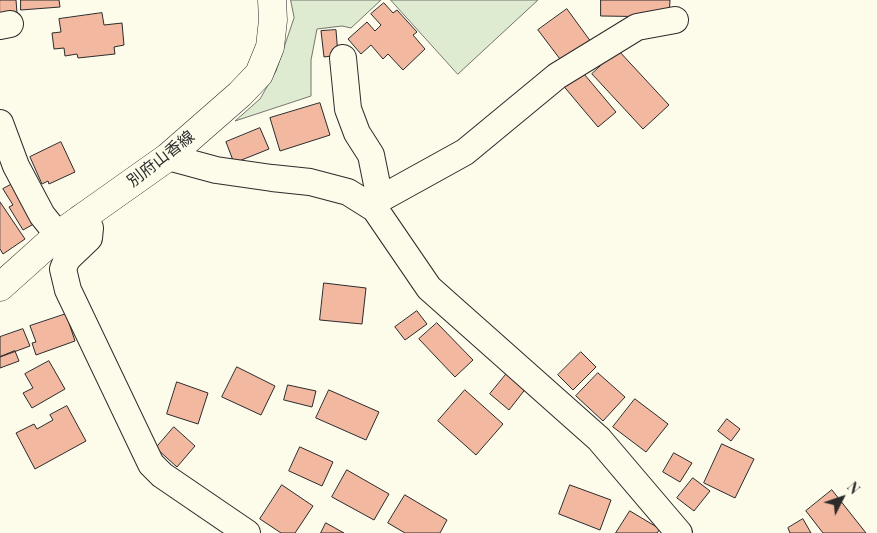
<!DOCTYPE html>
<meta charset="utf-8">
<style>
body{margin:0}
#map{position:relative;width:877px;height:533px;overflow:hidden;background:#fdfbea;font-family:"Playfair Display",serif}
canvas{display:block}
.north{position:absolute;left:817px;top:473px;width:50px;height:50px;-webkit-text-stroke:4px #fdfbea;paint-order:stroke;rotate:49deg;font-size:14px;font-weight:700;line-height:20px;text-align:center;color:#2b2b2b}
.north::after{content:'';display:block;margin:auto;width:18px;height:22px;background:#2b2b2b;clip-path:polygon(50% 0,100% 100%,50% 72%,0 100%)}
</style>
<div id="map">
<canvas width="877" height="533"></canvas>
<div class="north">N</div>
</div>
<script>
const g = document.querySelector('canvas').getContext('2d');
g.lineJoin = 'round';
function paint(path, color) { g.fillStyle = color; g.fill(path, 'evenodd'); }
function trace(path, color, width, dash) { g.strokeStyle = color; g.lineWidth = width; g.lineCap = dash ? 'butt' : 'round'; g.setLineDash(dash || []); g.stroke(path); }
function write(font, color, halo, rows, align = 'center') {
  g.font = font + ' "Playfair Display","Noto Sans JP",serif'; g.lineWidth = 4; g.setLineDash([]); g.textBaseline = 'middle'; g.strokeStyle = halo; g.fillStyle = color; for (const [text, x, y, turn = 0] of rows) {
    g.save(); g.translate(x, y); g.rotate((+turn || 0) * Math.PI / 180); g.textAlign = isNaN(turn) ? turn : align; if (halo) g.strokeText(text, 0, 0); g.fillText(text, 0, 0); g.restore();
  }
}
const green = new Path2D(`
 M291,0h90l-30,28 -9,-2 -25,3 -6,31v36l-76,25 25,-22 16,-28 18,-53z
 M391,0h147l-80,74z`);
paint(green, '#deebd1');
trace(green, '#74746e', 1);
const building = new Path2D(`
 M0,0h16l1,13h-17z
 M21,0h38l1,7 -39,3z
 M601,0h69l-1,17 -68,-1z
 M384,3l9,10 4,-3 20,22 -4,3 12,14 -22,21 -15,-16 -5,5 -12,-14 -10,9 -13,-15 19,-17 8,9 6,-6 -10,-11z
 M567,9l27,37 -28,21 -28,-37z
 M102,13l2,12 18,-2 2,22 -10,2 1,7 -37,4 -1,-4 -12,2 -1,-8 -10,1 -2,-16 9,-1 -2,-13z
 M336,30l2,25 -14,2 -3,-26z
 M618,50l51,55 -26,24 -51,-55z
 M579,68l37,44 -18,15 -37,-44z
 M320,103l10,32 -50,16 -10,-33z
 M260,128l9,21 -35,14 -8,-21z
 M61,142l14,30 -26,12 -1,-3 -6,3 -12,-27z
 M16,182l23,39 -16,9 -14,-23 4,-2 -10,-16z
 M0,202l25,37 -22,15 -3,-5z
 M324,283l42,5 -4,36 -42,-4z
 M417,311l10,13 -22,16 -10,-13z
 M66,314l9,27 -39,14 -4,-12 4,-1 -6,-16z
 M437,323l36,37 -18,17 -36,-38z
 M23,329l7,17 -30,11v-20z
 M15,351l4,10 -19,7v-11z
 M581,352l15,15 -23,23 -15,-15z
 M49,361l16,28 -33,19 -9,-15 10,-5 -8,-14z
 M237,367l38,19 -14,29 -39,-18z
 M508,372l19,15 -18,23 -19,-16z
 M598,373l27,24 -22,24 -27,-25z
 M177,382l31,11 -10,31 -31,-10z
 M288,385l28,6 -4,16 -28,-7z
 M329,390l50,22 -13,28 -50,-22z
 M465,390l38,34 -27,31 -38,-34z
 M635,399l33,25 -22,28 -33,-25z
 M67,406l19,35 -51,28 -19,-36 18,-9 3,5 16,-9 -3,-5z
 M727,419l13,10 -9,12 -13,-10z
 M174,427l21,19 -18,21 -21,-19z
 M722,444l32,15 -19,39 -31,-15z
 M300,447l33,15 -11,24 -33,-15z
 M674,453l18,10 -12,19 -17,-10z
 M347,470l42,24 -15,26 -42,-23z
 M693,478l17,13 -16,20 -17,-13z
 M282,485l31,21 -18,27h-14l-21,-14z
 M570,485l41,15 -11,30 -41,-16z
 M832,490l34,43h-43l-17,-22z
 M405,495l42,25 -7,13h-35l-17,-10z
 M630,511l30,18 -3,4h-41z
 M803,519l8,14h-21l-2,-5z
 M326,523l18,10h-23z`);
paint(building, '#f2b8a0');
trace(building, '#2b2b2b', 1);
const minor = new Path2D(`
 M0,26l10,-2
 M343,58l5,51 9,24 14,22 9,44 -5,10
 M0,123l16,43 26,49 16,20
 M168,157l48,13 56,8 38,4 38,10 27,17 54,79 170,151 80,94
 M380,199l85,-47 92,-76 80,-49 38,-7
 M81,218l9,10 -1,10 -22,21 -4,10 5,21 83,174 11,11 85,58`);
const major = new Path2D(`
 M0,287l58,-52 110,-78 72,-63 19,-20 11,-27 3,-27 -1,-20`);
trace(minor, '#2b2b2b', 28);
trace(major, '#2b2b2b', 29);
trace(minor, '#fdfbea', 26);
trace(major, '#fdfbea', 28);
write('16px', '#2b2b2b', '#fdfbea', [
 ["別府山香線",161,159,-38]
]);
</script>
